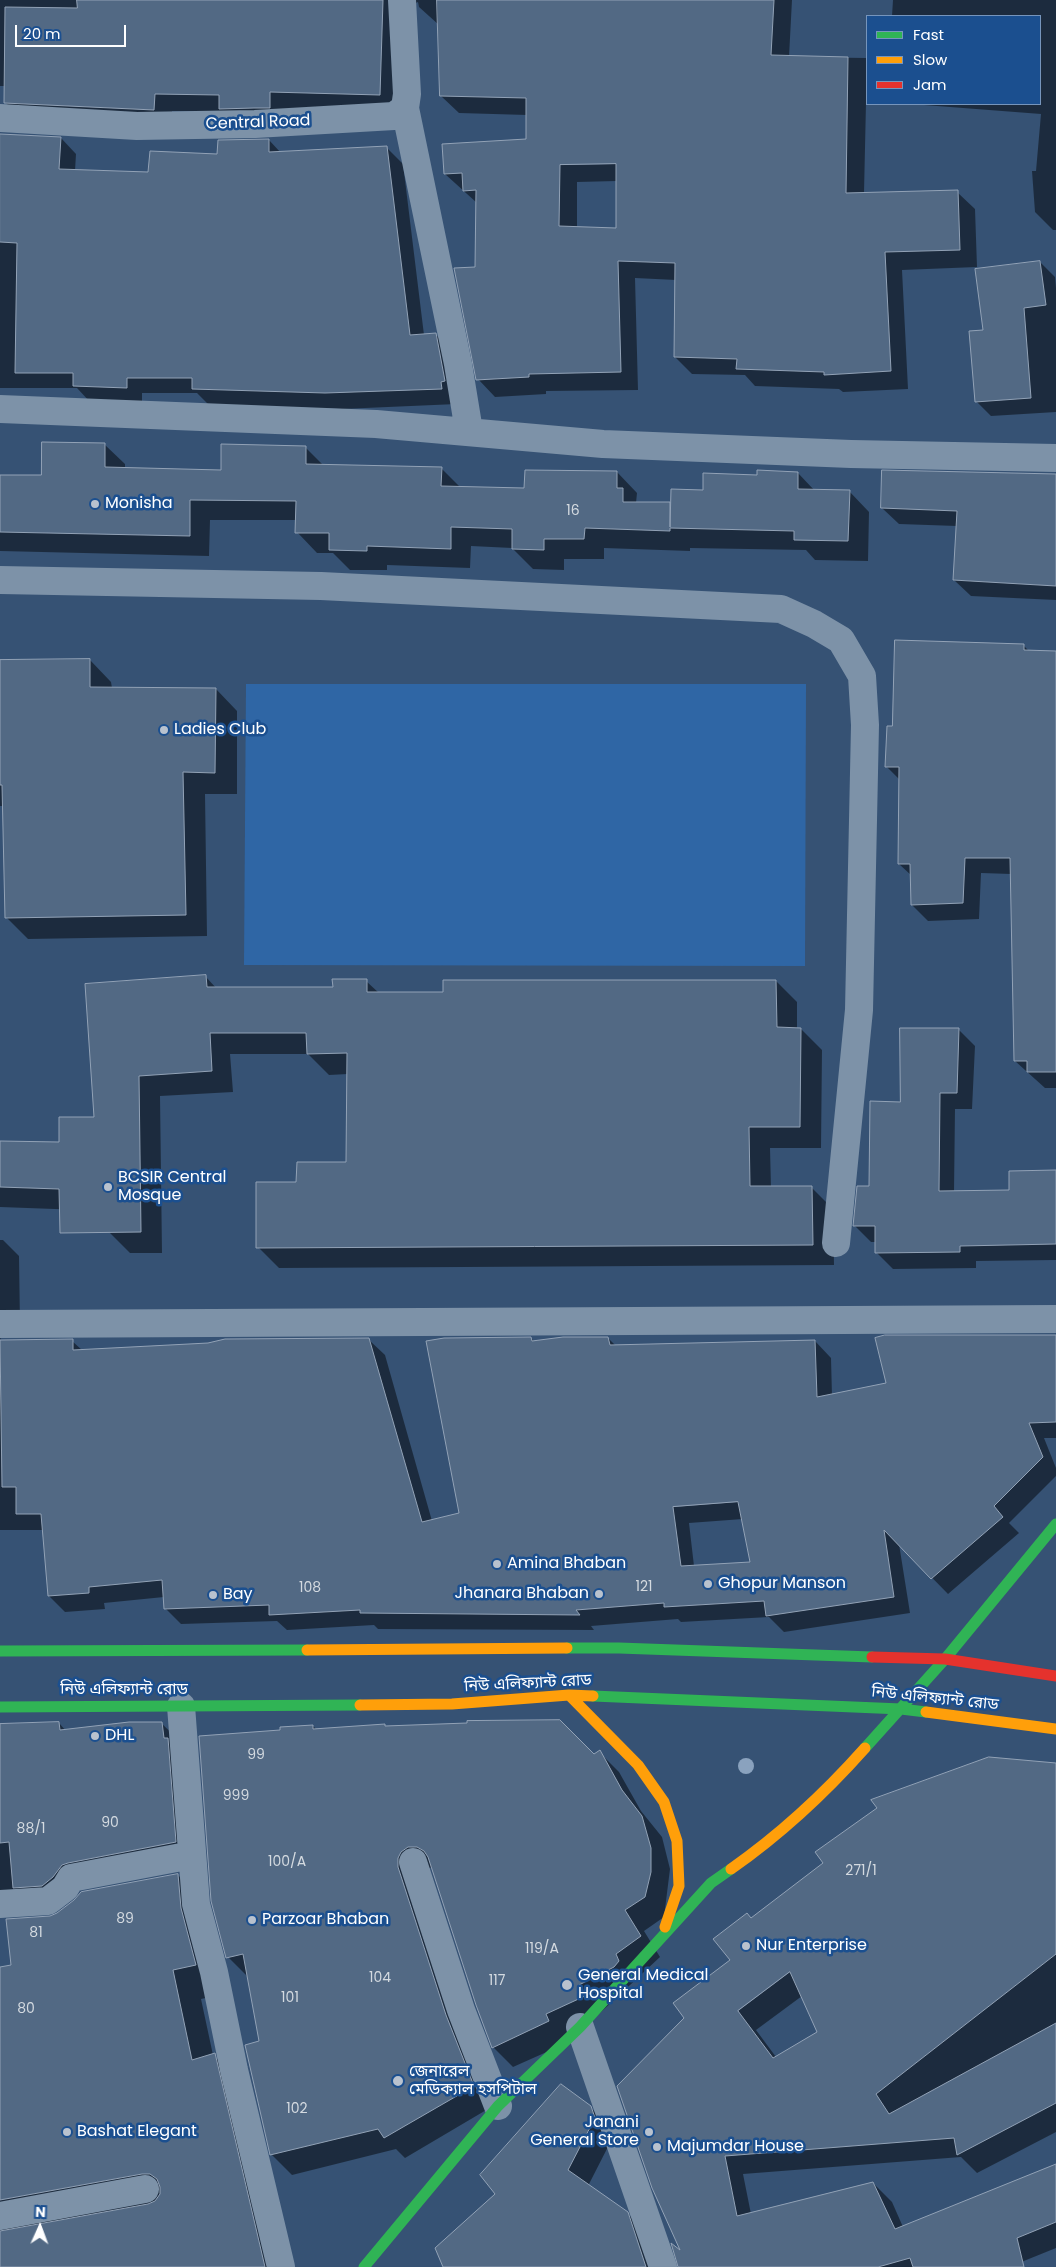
<!DOCTYPE html>
<meta charset="utf-8">
<style>
body{margin:0}
#map{position:relative;width:1056px;height:2267px;overflow:hidden;background:#365274;font-family:Poppins,sans-serif}
canvas{display:block}
.legend{position:absolute;left:866px;top:15px;width:175px;height:90px;box-sizing:border-box;background:#1b4f8f;border:1px solid #7695bc;margin:0;padding:6px 9px;list-style:none;font-size:15px;color:#fff}
.legend li{display:flex;align-items:center;gap:10px;height:25px}
.legend b{width:25px;border:1px solid #7695bc}
.north{position:absolute;left:15px;top:2202px;width:50px;height:50px;-webkit-text-stroke:4px #1b4f8f;paint-order:stroke;rotate:2deg;font-size:14px;font-weight:700;line-height:20px;text-align:center;color:#fff}
.north::after{content:'';display:block;margin:auto;width:18px;height:22px;background:#fff;clip-path:polygon(50% 0,100% 100%,50% 72%,0 100%)}
.scale{position:absolute;left:15px;top:25px;width:111px;height:22px;box-sizing:border-box;border:2px solid #fff;border-top:0;padding-left:6px;font-size:15px;line-height:18px;white-space:nowrap;color:#fff;-webkit-text-stroke:4px #1b4f8f;paint-order:stroke}
</style>
<div id="map">
<canvas width="1056" height="2267"></canvas>
<ul class="legend">
<li><b style="height:6px;background:#30b455"></b>Fast</li>
<li><b style="height:6px;background:#ff9f0a"></b>Slow</li>
<li><b style="height:6px;background:#e5322d"></b>Jam</li>
</ul>
<div class="north">N</div>
<div class="scale">20 m</div>
</div>
<script>
const g = document.querySelector('canvas').getContext('2d');
g.lineJoin = 'round';
function paint(path, color) { g.fillStyle = color; g.fill(path, 'evenodd'); }
function trace(path, color, width, dash) { g.strokeStyle = color; g.lineWidth = width; g.lineCap = dash ? 'butt' : 'round'; g.setLineDash(dash || []); g.stroke(path); }
function write(font, color, halo, rows, align = 'center') {
  g.font = font + ' Poppins,"Noto Sans Bengali",sans-serif'; g.lineWidth = 5; g.setLineDash([]); g.textBaseline = 'middle'; g.strokeStyle = halo; g.fillStyle = color; for (const [text, x, y, turn = 0] of rows) {
    g.save(); g.translate(x, y); g.rotate((+turn || 0) * Math.PI / 180); g.textAlign = isNaN(turn) ? turn : align; if (halo) g.strokeText(text, 0, 0); g.fillText(text, 0, 0); g.restore();
  }
}
paint(new Path2D(`
 M246,684h560l-1,282 -561,-1z`), '#2f66a5');
paint(new Path2D(`
 M0,0h792l-3,57 78,1 -3,135 93,-1 18,17 2,58 -75,3 6,119 -65,3 -4,-3 -84,-3 -10,-11 -53,-1 -17,-17 1,-77 -41,-2 3,112 -92,1v3l-51,3 -17,-18 -1,-176 -32,-29 82,-33v-26l-68,-2 -18,-17 -2,-71 -20,-18 -1,-5 -7,3 -14,107 -225,-1v16l-150,-7 -17,-18v-16h-5zM617,181l1,48 -41,-1v-46z
 M893,0h163v230h-3l-18,-18 -3,-41h4l5,-57 -130,-10h129v-88h-148z
 M61,138l15,16 -1,17 75,2 68,-17 51,-16 12,13 106,-5 16,16 21,171 11,-1 16,16 6,54 -115,5 -133,-4 -12,-12h-55v10l-52,-1 -13,-14h-77v-240z
 M1040,262l15,15 1,11v124l-65,4 -15,-15 9,-70z
 M104,444l21,20v5l97,2 83,-24 19,19 117,2 20,20 65,1 91,-17 20,21 -1,10h34l2,2 32,-14 54,-14 40,-4 17,18h34l20,21 -1,49 -53,-1 -9,-10 -116,-2v3l-86,-3v11h-40v11l-31,-1 -21,-21 -41,-2 -1,22 -83,-3v5h-37l-17,-17h-16l-20,-21v-12h-87l-1,36 -209,-5v-75l42,1z
 M1056,475v125l-85,-4 -17,-16 3,-54 -58,-2 -17,-16z
 M1023,645l6,6 27,1v436h-11l-30,-27 -4,-187 -30,-1 -2,46 -51,2 -16,-16v-29l-13,-12 1,-84 -14,-14 8,-39z
 M90,660l21,22 1,6 104,1 21,22v83h-32l2,142 -179,3 -22,-22 -2,-111h-4v-145z
 M206,977l11,12 117,-1 32,-7 13,12h65l332,-12 21,21v27h4l21,21 -1,98h-51l1,40h41l21,21 1,56 -555,3 -21,-21 40,-63 49,-21 1,-89 -19,1 -21,-21h-78l3,38 -73,4 2,157h-32l-21,-21v-21l-109,-4v-65l60,2 36,-26z
 M958,1029l17,17 -3,63h-17l-1,83 56,-1 46,-19v88l-80,1v7l-83,1 -16,-16v-11h-6l-16,-16 46,-123z
 M0,1240h3l16,16 1,68 -18,8 -2,9z
 M1056,1336v102h-12l12,30v8l-47,47 10,10 -71,61 -49,-50 11,69 -126,19 -15,-15 -88,5 -3,-3 -87,7 3,4 -216,-1 -4,-4 -87,5 -10,-9 -96,3 -16,-16 -1,-11 -60,6 1,6 -40,3 -16,-16 -5,-66h-44v-189h72l10,9 286,-11 17,16 47,166 29,-7 70,-176 4,4 73,-4 8,8 199,-5 16,17 1,38 56,-12zM743,1519l9,44 -58,3 -5,-43z
 M59,1723l7,8 95,-8 20,19 13,119 -194,38v-174z
 M313,1726l4,4 69,-2 208,27 5,-3 20,20 22,39 21,26 8,32 -6,48 -20,14 16,26 -91,85 -56,25 -20,-20 -61,-180 -10,4 71,235 -88,52 -9,-9 -104,26 -20,-20 -26,-109 14,-4 -12,-65 -20,-20 54,-226z
 M1056,1764v368l-79,41 -16,-16 -218,17 8,40 122,-31 19,19 11,25 153,-54v75l-47,19h-330l4,-14 3,-235 46,-58 19,-41zM802,1996l16,36 -42,25 -20,-27z
 M178,1875l29,29 17,90 -23,5 12,56 30,29 43,183h-286v-299l12,-2 38,-48z
 M590,2107l19,19 4,11 -25,49 39,27 19,19 12,35h-214z`), '#0007');
const building = new Path2D(`
 M77,0h306l-3,95 -110,-3v16h-16l-35,1v-14l-64,-1 -1,16 -150,-7 1,-96 72,1z
 M437,0h337l-3,55 77,2 -2,136 112,-3 2,60 -75,2 6,119 -67,4v-3l-88,-3 1,-10 -63,-2 1,-94 -57,-2 3,111 -92,2v3l-53,3 -22,-112 21,-1 1,-77 -13,1 -1,-18 -18,1 -2,-30 84,-5v-41l-86,-2zM616,164v64l-57,-2 1,-61z
 M0,134l61,3 -2,32 89,3 2,-21 67,3 1,-14 51,-1v13l118,-6 23,189 26,-2 9,48 -4,1 1,7 -117,4 -133,-4v-11h-65v10l-54,-2v-13h-58l2,-130 -17,-1z
 M1040,261l6,44 -22,3 7,90 -56,4 -6,-71 14,-1 -8,-61z
 M42,442l63,1v24l116,3v-26l85,2v18l136,3 -1,19 83,2 1,-18 92,1v17h6v14h47v25l1,-38 32,1v-17l54,2v-5l41,2v17l52,1 -2,51 -54,-1v-9l-124,-3v3l-85,-3 -1,11h-40v11l-32,-1v-20l-61,-2v22l-84,-3v5l-38,-1v-17h-34l1,-32 -106,-1v36l-190,-4v-57h41z
 M882,470l174,4v112l-103,-6 4,-69 -76,-3z
 M895,640l129,4v6l32,1v421h-29v-11h-13l-4,-203h-45l-2,45 -52,2 -1,-41h-12l1,-97h-14l2,-41h5z
 M90,659v28l126,1 -1,85 -32,-1 3,143 -181,3 -3,-133h-2v-125z
 M206,975l1,12h126l-1,-8h35v13h76v-12h333l1,47 24,1 -1,99h-51l1,59h62l1,59 -557,3v-66h40l1,-20h49l1,-109 -40,1 -1,-21h-96l2,38 -73,5 2,156 -81,1 -1,-44 -59,-2v-46l59,1v-25h35l-9,-133z
 M900,1028h59l-2,65h-17l-1,98 70,-1v-19l47,-1v74l-96,2v6l-85,1v-27h-22l4,-40h12l1,-85 30,1z
 M885,1335h171v87l-27,1 14,34 -49,49 9,11 -72,62 -47,-49 10,67 -128,19 -2,-15 -100,6v-4l-88,7 4,5 -220,-2v-3l-91,5v-10l-105,4 -2,-29 -73,7v6l-41,3 -7,-82h-25v-27h-14l-2,-147 73,-1v11l135,-7 17,-4 144,-1 53,184 37,-9 -33,-172 18,-3 87,-1 1,4 31,-4h45l2,8 205,-5 2,57 69,-14 -11,-45zM738,1502l12,60 -69,4 -8,-59z
 M560,1720l34,34 6,-4 22,40 20,26 9,32v24l-6,25 -20,13 16,26 -25,18 3,7 -5,6 -35,18 6,11 -39,18 3,7 -57,27 -16,-43 -48,-148 -4,-6 -7,-4h-9l-7,5 -3,6v9l48,148 28,71 -90,52 -6,-9 -108,26 -25,-110 14,-4 -16,-87 -17,4 -15,-57 -12,-165 81,-6v-3l33,-2v4l72,-5v2l82,-3v-2z
 M59,1722l1,8 69,-8h33l2,16h4l8,104 -108,21 -6,2 -9,12 -11,9 -29,2 -4,-46 -9,1v-119z
 M989,1757l67,6v191l-180,140 13,20 167,-91v80l-99,52 -3,-17 -229,18 12,60 136,-34 22,47 161,-65v58l-39,16 7,29h-111l-3,-9 -32,9h-200l-7,-24 9,7 -28,-62 -35,-102 67,-68 -11,-15 57,-43 -17,-21 34,-26 4,5 72,-55 -8,-11 62,-44 -6,-8zM790,1972l27,60 -44,26 -35,-47z
 M178,1874l3,34 15,57 -23,5 19,90 23,-7 50,214h-265v-36l148,-27 7,-3 5,-7v-7l-3,-8 -7,-5h-8l-142,26v-233l11,-2 -5,-46 44,-3 7,-3 17,-13 7,-8z
 M561,2084l30,22 4,12 -27,52 60,42 18,55h-203l-8,-19 60,-54 -15,-19z`);
paint(building, '#526984');
trace(building, '#92a2b6', 1);
trace(new Path2D(`
 M405,108l53,256 11,67
 M0,118l137,8 118,-2 139,-8 11,-8 2,-14 -5,-94
 M0,409l376,15 227,20 248,10 205,4
 M0,580l321,6 460,23 33,15 27,16 21,36 3,49 -6,285 -23,233
 M0,1324l1056,-5
 M181,1706l15,198 18,68 20,98 47,197
 M413,1862l48,148 37,96
 M0,1904l48,-3 17,-13 6,-10 121,-23
 M580,2027l83,240
 M0,2216l145,-27`), '#7d92a8', 28);
trace(new Path2D(`
 M567,1648h52l253,9
 M0,1651l307,-1
 M593,1696l308,13 25,3
 M0,1707l360,-2
 M865,1748l80,-89 111,-135
 M364,2267l134,-161 82,-79 131,-144 20,-14`), '#30b455', 11);
trace(new Path2D(`
 M307,1650l260,-2
 M569,1695l69,70 26,37 13,39 2,45 -14,41
 M360,1705l92,-1 117,-9 24,1
 M926,1712l130,17
 M731,1869c50,-35 94,-76 134,-121`), '#ff9f0a', 11);
trace(new Path2D(`
 M872,1657l73,2 111,17`), '#e5322d', 11);
g.fillStyle = '#8aa2be';
for (const [x, y] of [
 [746,1766]
]) { g.beginPath(); g.arc(x, y, 8, 0, 2 * Math.PI); g.fill(); }
for (const [x, y, r, color] of [
 [95,504,5,"#b9c2ce"],
 [164,730,5,"#b9c2ce"],
 [108,1187,5,"#b9c2ce"],
 [497,1564,5,"#b9c2ce"],
 [708,1584,5,"#b9c2ce"],
 [599,1594,5,"#b9c2ce"],
 [213,1595,5,"#b9c2ce"],
 [95,1736,5,"#b9c2ce"],
 [252,1920,5,"#b9c2ce"],
 [746,1946,5,"#b9c2ce"],
 [567,1985,6,"#b9c2ce"],
 [398,2081,6,"#b9c2ce"],
 [67,2132,5,"#b9c2ce"],
 [649,2132,5,"#b9c2ce"],
 [657,2147,5,"#b9c2ce"]
]) { const dot = new Path2D(); dot.arc(x, y, r, 0, 2 * Math.PI); g.fillStyle = color; g.fill(dot); trace(dot, '#1b4f8f', 2); }
write('14px', '#d4dae0', null, [
 ["16",573,511],
 ["121",644,1587],
 ["108",310,1588],
 ["99",256,1755],
 ["999",236,1796],
 ["90",110,1823],
 ["88/1",31,1829],
 ["100/A",287,1862],
 ["271/1",861,1871],
 ["89",125,1919],
 ["81",36,1933],
 ["119/A",542,1949],
 ["104",380,1978],
 ["117",497,1981],
 ["101",290,1998],
 ["80",26,2009],
 ["102",297,2109]
]);
write('16px', '#fff', '#1b4f8f', [
 ["Central Road",258,123,-2],
 ["নিউ এলিফ্যান্ট রোড",528,1684,-3],
 ["নিউ এলিফ্যান্ট রোড",124,1690],
 ["নিউ এলিফ্যান্ট রোড",935,1699,6]
]);
write('16px', '#fff', '#1b4f8f', [
 ["Monisha",105,504],
 ["Ladies Club",174,730],
 ["BCSIR Central",118,1178],
 ["Mosque",118,1196],
 ["Amina Bhaban",507,1564],
 ["Ghopur Manson",718,1584],
 ["Jhanara Bhaban",589,1594,"right"],
 ["Bay",223,1595],
 ["DHL",105,1736],
 ["Parzoar Bhaban",262,1920],
 ["Nur Enterprise",756,1946],
 ["General Medical",578,1976],
 ["Hospital",578,1994],
 ["জেনারেল",409,2072],
 ["মেডিক্যাল হসপিটাল",409,2090],
 ["Janani",639,2123,"right"],
 ["General Store",639,2141,"right"],
 ["Bashat Elegant",77,2132],
 ["Majumdar House",667,2147]
], 'left');
</script>
